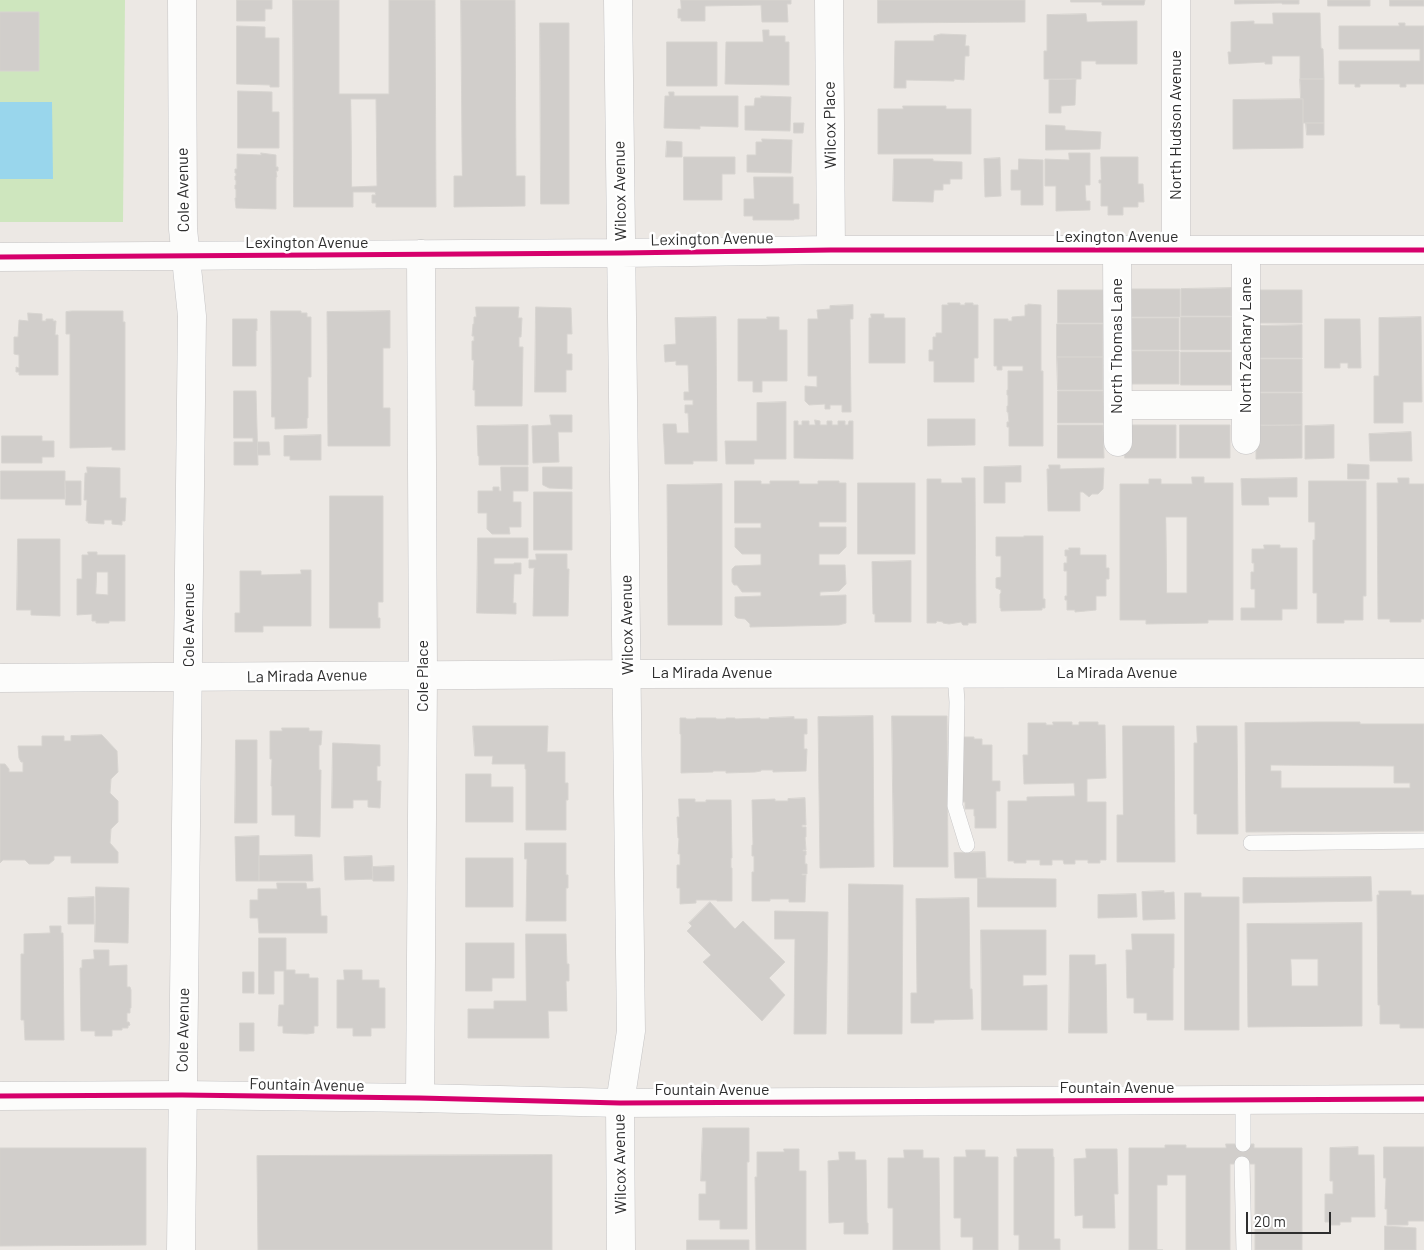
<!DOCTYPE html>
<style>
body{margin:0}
#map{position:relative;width:1424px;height:1250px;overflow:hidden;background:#ece8e4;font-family:Barlow,sans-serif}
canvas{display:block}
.scale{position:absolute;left:1246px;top:1212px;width:85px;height:22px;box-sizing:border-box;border:2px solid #2e2e2e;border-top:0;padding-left:6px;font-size:15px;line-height:18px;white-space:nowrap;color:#2e2e2e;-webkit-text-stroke:4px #fff;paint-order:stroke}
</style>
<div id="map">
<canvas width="1424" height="1250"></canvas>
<div class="scale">20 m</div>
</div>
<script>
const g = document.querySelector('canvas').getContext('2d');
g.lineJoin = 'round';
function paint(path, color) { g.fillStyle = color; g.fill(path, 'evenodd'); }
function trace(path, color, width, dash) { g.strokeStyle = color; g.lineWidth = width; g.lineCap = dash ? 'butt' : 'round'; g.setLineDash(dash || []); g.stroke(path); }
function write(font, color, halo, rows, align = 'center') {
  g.font = font + ' Barlow,sans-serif'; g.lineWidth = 5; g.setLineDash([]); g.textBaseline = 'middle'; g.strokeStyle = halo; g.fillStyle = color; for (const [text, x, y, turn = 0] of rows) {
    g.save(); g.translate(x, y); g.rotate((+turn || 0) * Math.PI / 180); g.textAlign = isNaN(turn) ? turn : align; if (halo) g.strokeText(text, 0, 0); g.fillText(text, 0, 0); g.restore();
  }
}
paint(new Path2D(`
 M0,0h125l-2,222h-123z`), '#cee6be');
paint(new Path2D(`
 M0,102h52l1,77h-53z`), '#99d6ec');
const building = new Path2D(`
 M237,0h35v9h-7v12h-28z
 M293,0h46v94h50v-94h46l1,207h-60v-4h-4v-8h4l-1,-3h-22v15h-59zM351,99h25l1,87 -25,1z
 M461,0h54l1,176h9v30l-71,1v-31h8z
 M681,0h110v4h-4l1,18h-26l-1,-17 -56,1v15h-24v-3h-3v-9h3z
 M878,0h147v22l-147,1z
 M1071,0h74l-1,5h-42v-3h-31z
 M1235,0h64v4h-17v-1l-47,1z
 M1328,0h42v6h-42z
 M1390,0h34v6h-34z
 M0,12h39v59h-39z
 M1273,13h47l1,35 2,1 1,30h-24v-23h-28v8h-7v-2l-36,2 -1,-12h3v-30l23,-1v3h19z
 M1086,14l1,8 50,-1v43h-41v-3h-15v18h-37v-28h3v-36z
 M540,23h29v181h-28z
 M1399,23h6v3h19v58h-18v3h-6v-3h-40v3h-5v-3h-16v-23h81v-12h-81v-23h60z
 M237,26l28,1v11h14v49h-9v-2l-33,-1z
 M763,30h6v6h16v6h4v43l-64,-1 1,-42h37z
 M941,34l25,1 -1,11h4v10h-4l-1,24 -10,-1v2l-48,-1v8h-12l1,-47h39v-5z
 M667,42h50v44h-50z
 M1076,79l-1,26 -14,1v7h-12v-33z
 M1300,79h24v44h-21v-24h-2z
 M238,91l34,1v20h7v36h-41z
 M669,92h5v4h64v31l-38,-1v3l-36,-1 1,-32h4z
 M761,96l30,1 -1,34 -45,-1v-24h9l1,-8h6z
 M1303,99v49l-70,1v-49z
 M903,106h43v3h25v45h-93v-45h25z
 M794,123h10l-1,10h-9z
 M1306,123h18v12h-17z
 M1046,125l19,1v4l36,2 -1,17 -54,1z
 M762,139l30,1 -1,33 -44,-1v-17h9v-13h6z
 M667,141l15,1v15h-16z
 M261,153l15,2v12h2v4h-2l1,6h-1v32l-40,-1 -1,-10h1v-9h-1v-4h1v-5h-1v-4h1v-3h-1v-4h2v-15l24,1z
 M1069,153h21v32h-5l1,16h4v9l-34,1v-25h-11v-27l24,1z
 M684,157h51v17h-13v26h-38z
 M1101,157h37v27h5l1,18h-6v5h-15v8h-15v-9h-7v-23h-2v-3h2z
 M1000,158l1,38 -16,1 -1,-38z
 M894,159h39v2l29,1v17h-12v5h-7v6h-9l-1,12 -40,-1z
 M1019,159l24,1v45h-22v-15h-10v-20h7z
 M754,177h39v27h6v15h-5v1h-41v-4h-9v-17h10z
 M1231,288v28h-50v-27z
 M1130,289h50v28h-50z
 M1058,290h45l1,33h-46z
 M1256,290h46v33h-46z
 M948,303h12v2h5v-2h8v2h5v53h-4v24h-40v-21h-5v-11h4v-13h3v-4h6v-28h6z
 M1028,304l13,1v66h2v75h-34v-19h-2v-5h2l-1,-10h-1v-6h1v-11h-1v-5h1v-19h15v-5h-21v4h-5v-4h-3v-47h14v2h4v-4l13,-1v-11h3z
 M853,305v14h-3l1,93h-9v-7h-12v4h-5v-5l-16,1 -4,-4v-15l12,1v-11h-9v-57h10l-1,-9 13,-1v-3z
 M476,307h43l-1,11h4l-1,19h-2v10h4l-1,59h-47v-16h-2l1,-30h-2v-19h2v-5h-2l1,-12h1v-7h2z
 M536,307l35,1 1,26h-5v20h5v16h-6v22h-31z
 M72,311h51v11h2v128h-13v-3l-42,1v-114h-4v-22z
 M271,311h30v2h6v4h4v60h-3v41h-1v10l-32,1v-12h-3z
 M390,311v37h-7v60h7v38h-62l-1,-134z
 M28,313l14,1v7h4v-2h7v2h3l-1,14h3v40h-39v-3h-3v-5l3,1v-13l-5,-1v-17h4l1,-17 9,1z
 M871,314h13v4h21v45h-36v-45h2z
 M716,317l1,144h-24v3h-28l-2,-40h13l1,9h12l-1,-20h-3v-8h8v-5h-9v-8h5l-1,-27h-12v-4l-11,1 -1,-17 12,-1 -1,-26z
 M767,317h12v13h8v51h-25v11h-9v-11h-15v-62h29z
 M1181,317h50v33h-50z
 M1421,317l1,85h-19v21h-29v-47h5v-58z
 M1128,318h51v32h-51z
 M233,319h24v12l-1,-1v36h-23z
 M1325,319h35l1,49h-13v-5h-8v5h-15z
 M1057,324h46v33h-46z
 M1302,325v33h-46v-32z
 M1128,351h51v33h-51z
 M1181,352h50v33h-50z
 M1057,357h46v33h-45z
 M1256,359h46v33h-46z
 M234,391h22l2,74h-24v-23h19v-4h-19z
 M1058,391h45l1,32h-46z
 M1256,393h46v32h-46z
 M786,402v57h-32v5h-28l-1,-23h32v-38z
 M550,415h22v17h-14l1,30 -26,1 -1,-37 19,-1z
 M928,419h47v26l-47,1z
 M815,420l5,1v4h7v-4h5v4h6v-4h7v4h3l1,-4h4v38l-59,-1v-37h4v4h4v-4h7v4h6z
 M528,425v40h-49v-9h-1l-1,-30z
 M1058,425h45l1,33h-46z
 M1125,425h51v33h-51z
 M1180,425h50v33h-50z
 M1302,425v33l-46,1v-33z
 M1334,425v33l-29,1v-33z
 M1411,432l1,29h-42l-1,-27z
 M321,435v25h-31v-4h-6v-20z
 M2,436h40v5h12v16h-12v6h-40z
 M258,442h11l1,13h-12z
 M1348,464l21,1v14h-21z
 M1049,465h11v4l44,-1 -1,21 -5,5h-6l-3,3 -6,-5h-3v19h-32l-1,-42h2z
 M1021,466v16h-16v21h-21v-36z
 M87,467l33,1v30h6l-1,23h-3v4l-10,-1v-4h-8v4l-16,-1v-2h-2l1,-21h-3l1,-27h2z
 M501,467h27v24h-15v11h8v25h-12l1,7h-18l-5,-5v-16h-9v-22h15v-4h6v4h2z
 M543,467h29v22l-23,-1 -6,-3z
 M1,471h64v28h-64z
 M1192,477h12v6h29v137h-25v3l-62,1v-4h-26v-136h29v-5h12v5h31zM1166,517h21v76h-20z
 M962,478h13l1,145h-8v2h-5l-2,-3 -12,2 -6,-1v-1l-6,-1 -1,2h-9v-144h14v4h21z
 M1297,478v19h-29l1,8h-27l-1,-26z
 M1398,478h11v6h15v135h-3v3h-31v-3h-12l-1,-136h21z
 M65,481h16v24h-15z
 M735,481h26v3h9v-3h29v3h19v-3h21v2h7v39h-27v5h27v20l-7,7h-20v11h26l1,19 -7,7 -19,1v4l26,-1v28l-7,2 -89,2v-3l-5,-5 -8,-1 -2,-2v-19l26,-1v-4h-19l-5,-7h-3l-2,-3v-13l3,-3 26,-1v-11h-19l-7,-7v-19h26v-5h-26z
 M1309,481h57v115h-3v24h-19v3h-27v-30h-4v-53h2v-18h-6z
 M858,483h57v71h-57z
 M722,484v141h-54l-1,-140z
 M534,492h38v58h-38z
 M330,496h53v106h-5v16h2v10h-50z
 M1024,536h19v63h2v9h-3v2l-41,1v-3h-1v-14l1,-1v-3l-5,-2v-10l5,-1v-21h-5v-19h28z
 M478,538h50v20h-34v6h20v-1h7v11h-7l-1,29h3v11l-39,-1z
 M18,539h42v77l-29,-1v-5h-14z
 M1264,545h16v3h17v61h-15v11h-41v-12h14v-19h-4v-17h3v-9h-2v-14h12z
 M1069,548h11v7h26v13h3v11h-3v17h-10v14l-21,2v-2h-8v-10h-2v-4h2v-25h-3v-8h3v-7h-2v-6h4z
 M88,552h9v3h28v66h-16v2h-13v-2h-4v-7l-15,1v-36h5v-24h6zM97,572h11v23l-12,-1z
 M536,554h31v15h2l-1,47h-35l1,-47 1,-1h-6v-8h7z
 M911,561v61h-36v-8h-2l-1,-52z
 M301,570h10v56h-48v6h-28v-19h5v-42h21v4l40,-1z
 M873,716l1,151 -54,1 -2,-151z
 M892,716h55l1,151h-54z
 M794,717v2h13v15h-3v15h3l-1,22 -33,1v-2h-12v1l-6,1 -29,1v-2h-13v1l-32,1v-39h-1v-16h6v1h10v-1h20v1h10v-1h9v1l25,-1v1h9v-1z
 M1053,722h19v3h7v-3h19v3h7l1,53 -19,1v23h19v58h-6v3h-12v-3h-13v4h-11l-1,-4h-11v5h-12v-5h-14v3h-12v-2h-6v-60h19v-4l48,-1 -1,-13 -50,1 -1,-29h5v-32h18v2h7z
 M1314,722h46v2h64v107l-178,1 -1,-109zM1271,765l123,1v17h16v5h-129v-17h-10z
 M473,726h75l-1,26h18v31h3v17h-2v30h-40v-61h-1v-5h-33l1,-8h-18z
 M1123,726h51l1,136h-58v-47h6z
 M1197,726h40l1,108h-41v-20h-3v-71h3z
 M282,728h27v3h13l-1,14h-2v25h2l-1,67 -25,-1v-21h-23v-29h-1l1,-27h-2v-28h12z
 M102,735l15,16 1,21 -7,7 -1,14 8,8v21l-7,7 -1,14 8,9v11h-47v-7h-17v4l-5,4h-20l-4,-4h-22l-3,3v-99h5l4,5v3h14v-10h-2l-2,-4 -1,-12h24v-10h22v5h7v-5z
 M960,737h14v2h8v6h10v36h8v10h-4v37h-21v-12h-1v-7h-9v-7h-6z
 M236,740h21v83h-22z
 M333,743l47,2v21h-3v15h4l-1,27 -12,-1v-7h-15v8h-21z
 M466,774h25v13h22v35h-47z
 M805,798l1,27h-4v2h4v10h-1l1,13h-3v1h3v4h-1v9h2v10h-5v1h4l-1,27h-16v-3h-19v2h-18v-29h2v-16h-2v-11h1l-1,-45 23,-1v2h13v-2z
 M679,799h16v3h11v-2h25l1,58h-1v10h1v33h-15v-1h-21v3l-16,1v-16h-3v-23h3v-11h-2l1,-16h-1l-1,-21h2z
 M259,836v45h-23l-1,-44z
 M525,843h41v32h2v13h-2v33h-40l1,-62h-2z
 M985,852l1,26h-31l-1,-25z
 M312,855l1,26h-54v-25z
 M372,856l1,23 -28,1 -1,-23z
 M466,858h47v49h-47z
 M394,866v15h-21l-1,-14z
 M1371,877l1,24 -129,2v-25z
 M978,878l78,1v28h-78z
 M277,883h29l1,6 13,-1 1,28h6v17h-68l-1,-15h-8v-18h8v-11h19z
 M849,884l54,1 -1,149h-54z
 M96,887l33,1 -1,55 -33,-1z
 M1164,891v2l10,-1 1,27 -32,1 -1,-28z
 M1379,891h32v4h13v133h-24v-4h-20v-19h-2l-1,-110h2z
 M1185,893h16v4h38v133h-54z
 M1136,894l1,23 -39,1v-23z
 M94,897v27h-26v-26z
 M969,898l1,91h2l1,30 -39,1v3h-23v-30h6l-1,-94z
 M710,902l25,27 8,-8 42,41 -16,16 16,17 -23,26 -59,-59 8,-7 -24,-24 5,-5 -3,-3z
 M775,911l53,1 -2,122h-32l1,-95h-20z
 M1362,923v103l-114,1 -1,-103zM1291,959h27v27h-26z
 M50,926h11v7h2l1,107h-39l-1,-20h-3v-66h3v-20l26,-1z
 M981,930h65v45h-23v11l24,-1v45h-65z
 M526,934h40l1,30h2v17h-3l1,30h-19l1,27h-81v-29h26v-8h32z
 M1132,934h42v34h-1v52h-26v-7h-13v-15h-7l-1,-48h6z
 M259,938h27v32h9v4h14v4h9v48h-4v7l-7,1 -24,-1v-7h-5l1,-21h5v-34h-10v23h-15z
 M466,943h48v35h-22v13h-26z
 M94,950h15v16l18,-1v22h3l1,3v18h-1v5h-3v9h2l1,3 -2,1v2h-6v2h-10v6h-17v-5h-14l-1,-63h2v-8l12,-1z
 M1070,955h25v10l11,-1 1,69h-38z
 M344,970h18v10h17v8h6v40h-14v8h-18v-8h-16v-48h7z
 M243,972h11v21h-11z
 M240,1023h14v28h-14z
 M703,1128h46v34h-2v67h-27v-9h-21v-26h7v-13h-5z
 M1226,1144h28v4h48v102h-47v-86h-25v86h-44v-75h-19v10h-10v65h6h-34v-102h36v-3h21v3h40z
 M1358,1147v8h16l1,62h-24v5h-11v3h-10v-3h-5v-28h8v-13h-3v-33z
 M1384,1147h40v74h-16v4h-21v-16h-2l1,-31h-2z
 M0,1148h146v97l-146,1z
 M784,1149h15v22h7v79h-50l-1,-73h2v-25h27z
 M1017,1149h36v8h1v82h6v11h-41v-15h-5v-78h3z
 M1086,1149h31l1,45h-4l1,34h-32v-13l-8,1 -1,-57 12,-1z
 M904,1150h19v8h16l1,92h-47v-42h-5v-50h16z
 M966,1150h19v7h13v93h-25v-13h-12v-19h-7v-61h12z
 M839,1152h16v8h11l1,63h1v11h-24v-12l-15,1 -1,-62 11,-1z
 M552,1155v95h-294l-1,-94z
 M1385,1226l31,2v22h-31z
 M687,1240h62v10h-62z`);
paint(building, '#d1cecb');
trace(building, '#d7d4d0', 1);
const service = new Path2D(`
 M955,673l2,29 -2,104 12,39
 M1251,843l173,-2
 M1243,1144v-44
 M1242,1164l2,86`);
const minor = new Path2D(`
 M618,0l13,1031 -11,72 1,147
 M829,0l2,250
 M1117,250l1,192
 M1176,250v-250
 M1246,250v190
 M0,257l621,-4 210,-3h593
 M1118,405h128
 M0,678l627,-4 797,-1
 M420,1098l3,-422 -2,-422
 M181,1250l11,-934 -9,-87 -1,-229`);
const tertiary = new Path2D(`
 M0,1096l182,-1 238,3 200,5 804,-4`);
trace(service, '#c5c4c5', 16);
trace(minor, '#c5c4c5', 29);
trace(tertiary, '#c5c4c5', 29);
trace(service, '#fcfcfb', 15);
trace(minor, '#fcfcfb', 28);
trace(tertiary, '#fcfcfb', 28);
trace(new Path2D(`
 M0,257l621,-4 210,-3h593
 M0,1096l182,-1 238,3 200,5 804,-4`), '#d6006c', 5);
write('16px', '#2e2e2e', '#fff', [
 ["Wilcox Place",830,125,-91],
 ["North Hudson Avenue",1176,125,-90],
 ["Cole Avenue",183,190,-91],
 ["Wilcox Avenue",620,191,-91],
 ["Lexington Avenue",1117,237],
 ["Lexington Avenue",712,239,-1],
 ["Lexington Avenue",307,243],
 ["North Zachary Lane",1246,345,-90],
 ["North Thomas Lane",1117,346,-90],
 ["Cole Avenue",189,625,-90],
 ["Wilcox Avenue",627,625,-91],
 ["La Mirada Avenue",712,673],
 ["La Mirada Avenue",1117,673],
 ["La Mirada Avenue",307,676,-1],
 ["Cole Place",423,676,-90],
 ["Cole Avenue",183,1030,-89],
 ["Fountain Avenue",307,1085,1],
 ["Fountain Avenue",1117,1088],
 ["Fountain Avenue",712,1090],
 ["Wilcox Avenue",620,1164,-91]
]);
</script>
